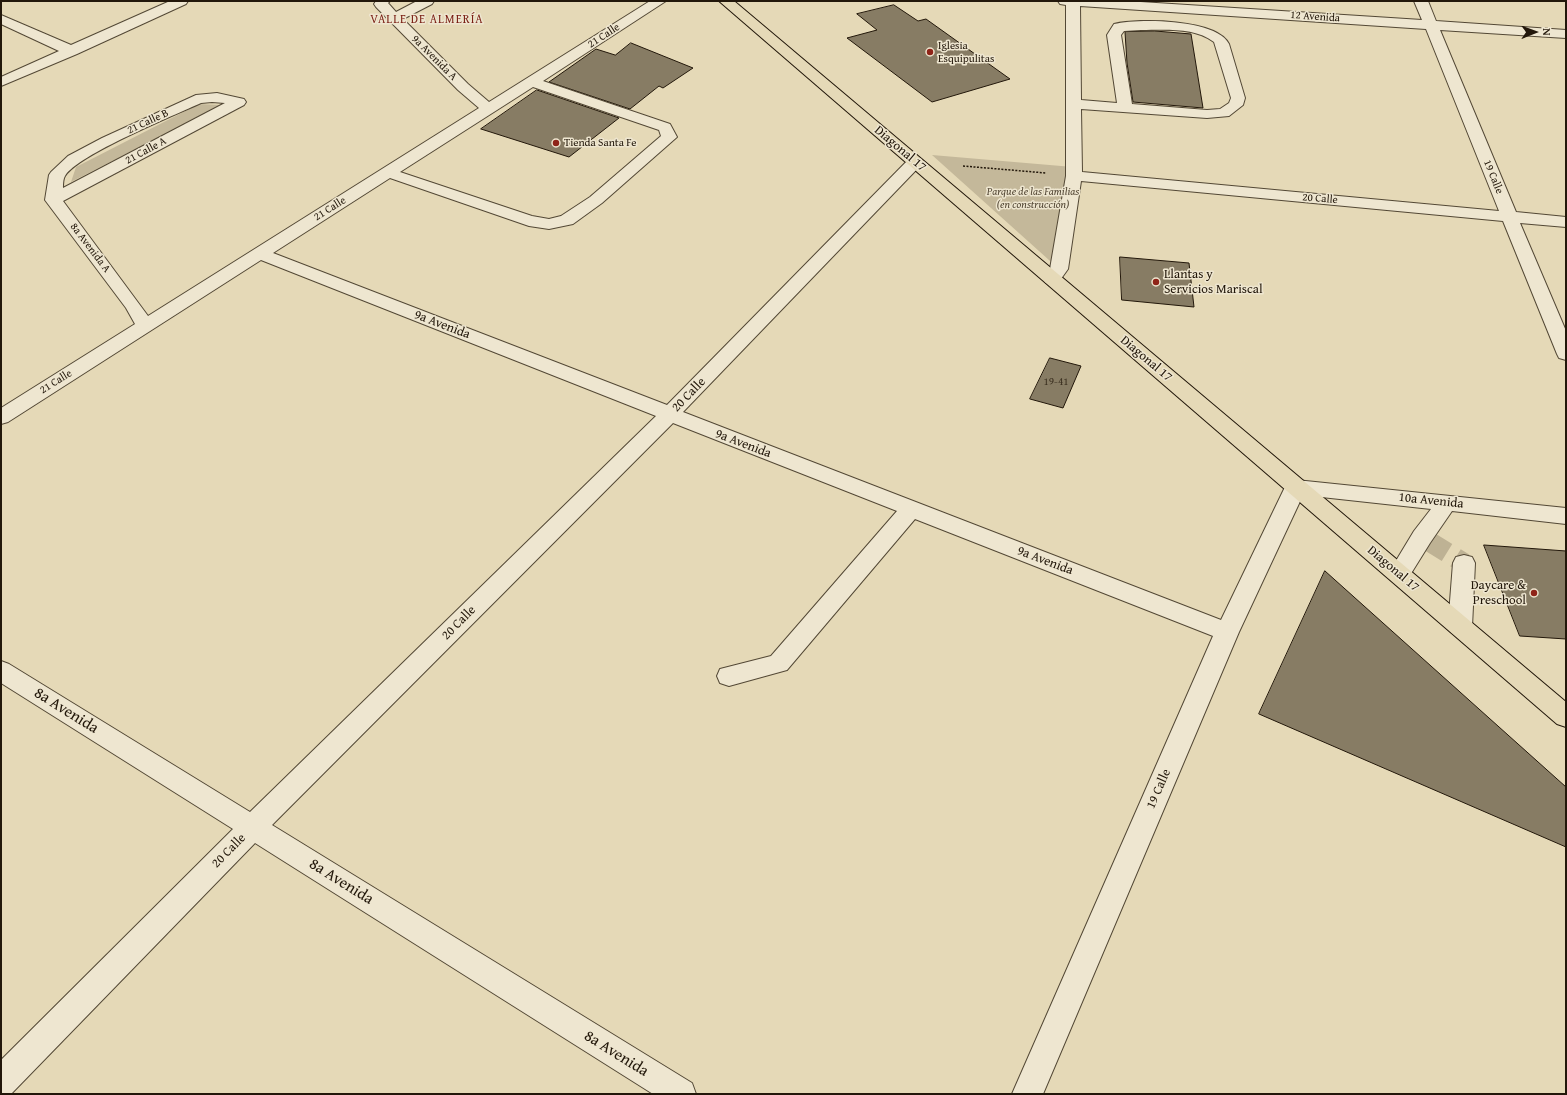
<!DOCTYPE html>
<meta charset="utf-8">
<style>
body{margin:0}
#map{position:relative;width:1567px;height:1095px;overflow:hidden;background:#e5d9b7;font-family:"Gentium Book Plus",serif}
canvas{display:block}
.frame{position:absolute;inset:0;border:2px solid #22170a;pointer-events:none}
.north{position:absolute;left:1515px;top:12px;width:40px;height:40px;-webkit-text-stroke:3px #eee6d0;paint-order:stroke;rotate:89deg;font-size:11px;font-weight:700;line-height:16px;text-align:center;color:#22170a}
.north::after{content:'';display:block;margin:auto;width:14px;height:18px;background:#22170a;clip-path:polygon(50% 0,100% 100%,50% 72%,0 100%)}
</style>
<div id="map">
<canvas width="1567" height="1095"></canvas>
<div class="frame"></div>
<div class="north">N</div>
</div>
<script>
const g = document.querySelector('canvas').getContext('2d');
g.lineJoin = 'round';
function paint(path, color) { g.fillStyle = color; g.fill(path, 'evenodd'); }
function trace(path, color, width, dash) { g.strokeStyle = color; g.lineWidth = width; g.lineCap = dash ? 'butt' : 'round'; g.setLineDash(dash || []); g.stroke(path); }
function write(font, color, halo, rows, align = 'center') {
  g.font = font + ' "Gentium Book Plus",serif'; g.lineWidth = 3; g.setLineDash([]); g.textBaseline = 'middle'; g.strokeStyle = halo; g.fillStyle = color; for (const [text, x, y, turn = 0] of rows) {
    g.save(); g.translate(x, y); g.rotate((+turn || 0) * Math.PI / 180); g.textAlign = isNaN(turn) ? turn : align; if (halo) g.strokeText(text, 0, 0); g.fillText(text, 0, 0); g.restore();
  }
}
paint(new Path2D(`
 M199,104l23,1 -151,77 5,-15z
 M932,155l141,12 -14,102z`), '#c4b89a');
const building = new Path2D(`
 M894,5l24,16 8,-2 84,60 -78,23 -85,-64 30,-8 -20,-16z
 M1155,31l36,3 12,74 -70,-6 -6,-39 -2,-31z
 M631,43l62,25 -30,20 -4,-2 -29,23 -81,-27 47,-33 19,6z
 M537,90l82,28 -50,39 -88,-28z
 M1120,257l69,6 5,44 -72,-7z
 M1050,358l31,8 -18,42 -33,-9z
 M1484,545l82,6v88l-46,-3z
 M1325,571l241,216v60l-307,-133z`);
paint(building, '#877c64');
trace(building, '#22170a', 1);
trace(new Path2D(`
 M1430,542l34,21`), '#beb294', 20, [20, 10]);
const minor = new Path2D(`
 M170,1h18l-2,3 -109,50 -76,32v-9l58,-26 -58,-27v-9l70,30z
 M376,1h14l-2,2 8,9 21,-11h17l-2,3 -29,15 65,65 21,18 161,-101h16l-123,80 127,43 7,13 -75,66 -29,21 -24,5 -20,-3 -139,-48 -117,75 394,152 242,-246h12l2,3 -2,3 -238,247 538,208 64,-133 4,-5 7,-2 270,28v16l-114,-13 -22,32 -23,37 -8,2 -8,-2 -3,-6 26,-43 17,-22 -128,-14 -64,137 -196,462h-31l201,-458 -298,-117 -128,151 -58,16 -9,-3 -3,-7 3,-7 51,-13 126,-145 -224,-88 -401,402 420,258 4,11h-43l-398,-251 -243,250 -11,1v-34l232,-231 -232,-146v-22l8,3 241,148 406,-396 -395,-156 -253,162 -7,2v-16l134,-84 -9,-16 -81,-108 4,-25 2,-3 17,-16 34,-18 94,-43 21,-2 27,6 2,3 -2,3 -181,96 85,115 331,-208 -21,-18 -82,-83 -2,-3zM533,87l126,43 2,6 -71,61 -29,19 -12,3 -17,-3 -132,-44zM212,102l13,1 -162,85c0,-3 0,-9 2,-12 12,-21 110,-61 136,-73z
 M1058,1h67l297,19 -8,-19h14l8,20 130,9v8l-126,-8 76,182 50,5v10l-46,-4 46,108v29l-7,-2 -2,-4 -54,-133 -422,-40 -13,88 -10,14 -6,1 -6,-1 -3,-4 7,-10 16,-93v-171l-6,-1zM1080,6l346,23 73,182 -417,-39 -1,-63 126,9 22,-2 14,-11 2,-7 -16,-54c-12,-25 -90,-26 -115,-20l-7,11 10,68 -36,-3zM1141,30c23,0 54,-3 73,12l17,56 -2,5 -9,6 -13,1 -75,-6 -11,-69 3,-4z
 M1464,555l8,2 3,6 -3,64 -4,6 -8,3 -8,-3 -4,-6 5,-64 3,-6z`);
const major = new Path2D(`
 M719,1h15l832,701v25l-9,-3z`);
trace(minor, '#534835', 2);
trace(major, '#22170a', 2);
trace(new Path2D(`
 M963,166l83,7`), '#22170a', 1.5, [2, 1.5]);
paint(minor, '#eee6d0');
paint(major, '#e5d9b7');
for (const [x, y, r, color] of [
 [930,52,4,"#8f2418"],
 [556,143,4,"#8f2418"],
 [1156,282,4,"#8f2418"],
 [1534,593,4,"#8f2418"]
]) { const dot = new Path2D(); dot.arc(x, y, r, 0, 2 * Math.PI); g.fillStyle = color; g.fill(dot); trace(dot, '#eee6d0', 1.5); }
write('11px', '#22170a', '#eee6d0', [
 ["12 Avenida",1315,17,4],
 ["21 Calle",604,36,-33],
 ["9a Avenida A",434,58,45],
 ["21 Calle B",148,122,-25],
 ["21 Calle A",146,151,-28],
 ["19 Calle",1493,177,68],
 ["20 Calle",1320,199,5],
 ["21 Calle",330,209,-32],
 ["8a Avenida A",90,248,53],
 ["21 Calle",56,382,-32]
]);
write('11px', '#22170a', '#eee6d0', [
 ["Iglesia",938,46],
 ["Esquipulitas",938,59],
 ["Tienda Santa Fe",564,143]
], 'left');
write('italic 11px', '#534735', '#eee6d0', [
 ["Parque de las Familias",1033,192],
 ["(en construcción)",1033,205]
]);
write('11px', '#3b3020', null, [
 ["19-41",1056,382]
]);
g.letterSpacing = '1px';
write('12px', '#7a1f14', '#eee6d0', [
 ["VALLE DE ALMERÍA",427,20]
]);
g.letterSpacing = '0px';
write('13px', '#22170a', '#eee6d0', [
 ["Diagonal 17",900,149,40],
 ["9a Avenida",442,325,21],
 ["Diagonal 17",1146,359,40],
 ["20 Calle",689,395,-46],
 ["9a Avenida",743,444,21],
 ["10a Avenida",1431,501,6],
 ["9a Avenida",1045,561,21],
 ["Diagonal 17",1393,569,40],
 ["20 Calle",459,623,-45],
 ["19 Calle",1159,789,-66],
 ["20 Calle",229,851,-45]
]);
write('13px', '#22170a', '#eee6d0', [
 ["Llantas y",1164,275],
 ["Servicios Mariscal",1164,290],
 ["Daycare &",1526,586,"right"],
 ["Preschool",1526,601,"right"]
], 'left');
write('16px', '#22170a', '#eee6d0', [
 ["8a Avenida",66,711,32],
 ["8a Avenida",341,882,32],
 ["8a Avenida",616,1054,32]
]);
</script>
